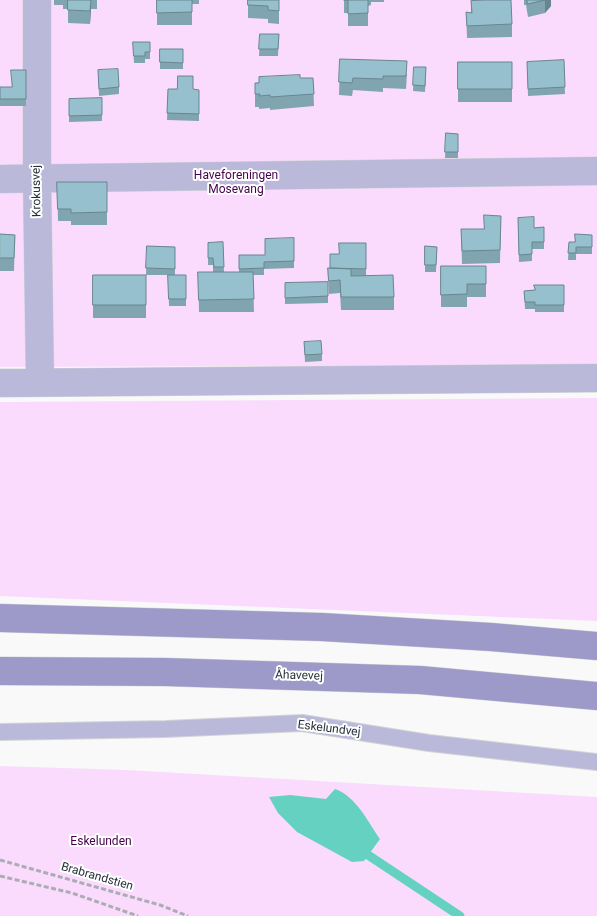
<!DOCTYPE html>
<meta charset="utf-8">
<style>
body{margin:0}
canvas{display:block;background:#f9f9f9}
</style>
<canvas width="597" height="916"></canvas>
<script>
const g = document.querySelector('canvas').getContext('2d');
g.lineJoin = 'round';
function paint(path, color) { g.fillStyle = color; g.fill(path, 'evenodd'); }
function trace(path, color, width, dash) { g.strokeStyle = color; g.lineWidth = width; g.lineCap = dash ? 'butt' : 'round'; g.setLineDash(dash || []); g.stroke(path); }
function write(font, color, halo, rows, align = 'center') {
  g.font = font + ' Roboto,sans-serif'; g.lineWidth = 4; g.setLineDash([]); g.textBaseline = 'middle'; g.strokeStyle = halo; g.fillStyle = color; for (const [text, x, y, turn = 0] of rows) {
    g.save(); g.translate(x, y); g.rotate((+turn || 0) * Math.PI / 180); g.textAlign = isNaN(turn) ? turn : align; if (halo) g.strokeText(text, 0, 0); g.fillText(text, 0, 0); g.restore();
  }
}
paint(new Path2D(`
 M0,0h597v365l-597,2z
 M597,398v223l-597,-25v-194z
 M0,766l127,4 470,27v119h-597z`), '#fadbfe');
paint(new Path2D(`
 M335,789c21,7 33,33 45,50l-16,22 -12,1 -55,-30 -19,-19 -9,-16 21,-2 36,4z`), '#64d1c1');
trace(new Path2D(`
 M368,855l92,61`), '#64d1c1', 9);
const lane = new Path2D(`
 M0,732l166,-3 136,-6 127,20 168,19`);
const street = new Path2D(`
 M37,0v179l3,203
 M0,179l597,-8
 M0,383l597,-5`);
const secondary = new Path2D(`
 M0,618l322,9 169,10 106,9
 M0,671l165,1 255,8 177,16`);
trace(lane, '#d3d5d7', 18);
trace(street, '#d3d5d7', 29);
trace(secondary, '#d3d5d7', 29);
trace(new Path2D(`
 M0,860l160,45 28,11
 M0,876l72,17 66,23`), '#aaadb1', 3, [5, 2.5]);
trace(lane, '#bbb9da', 16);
trace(street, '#bbb9da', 28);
trace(secondary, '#9d9aca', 28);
paint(new Path2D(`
 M54,0h43v9h-6l-1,15 -22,-1v-14h-5v-4h-9z
 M157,0h42v4h-7v21h-35z
 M248,0h31v24l-11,-1v-4l-20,-1z
 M344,0h40v2h-13v3l-3,1v20h-20v-13h-4z
 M524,0h27v6l-6,7 -17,4 -2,-12h-2z
 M471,1l41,23v13l-45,1 -1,-26 5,1z
 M260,34h19l-1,22h-19z
 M133,42l17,10v7h-5v4h-11z
 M160,49h23v20h-23z
 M340,59l67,15 -1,15 -23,-1v4l-30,-2 -1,6 -13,-1z
 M564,60l1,34 -37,2 -1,-34z
 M458,62h54v40h-54z
 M414,67l12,7 -1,18 -12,-1z
 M26,70v36h-26v-19h12z
 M98,70l21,17v7l-20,2z
 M300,78h13l1,28 -44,4v-2l-11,1v-2h-4v-24z
 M168,89l31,1v31l-32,-1z
 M102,98v23l-33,1v-23z
 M446,133l12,1v24h-13z
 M57,182h50v43h-36v-4h-13z
 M501,216l-1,47 -38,1 -1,-35h23z
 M518,218l16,10 10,-1v22h-12v12l-13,1z
 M0,234l15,1 -1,36h-14z
 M592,235v19h-16v6h-8l1,-18h6z
 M294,238v30l-30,1v6h-11l1,37h-55l-1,-40h15v-7h-5v-22l15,-1 1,30h15v-17h26z
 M366,243v32l28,22v13h-53l-1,-17 -11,1 -1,-26h2l9,-14z
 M147,246l28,1v28h11v31h-17l-1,-31h-22z
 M425,246l12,1 -1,25h-11z
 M441,266l45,18v13h-19v10h-26z
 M93,275h53v43h-53z
 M328,282v21l-43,1v-21z
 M564,285v27h-29v-3h-10l-1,-18 11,-1z
 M304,342l18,12v7l-17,1z`), '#81a5b0');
paint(new Path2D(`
 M91,0v9l-1,15v-13z
 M545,0h6v6l-6,7z`), '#698690');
const building = new Path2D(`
 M68,0h23l-1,11 -22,-1z
 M157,0h35v12l-35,1z
 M248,0h31v11l-11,-1v-4l-20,-1z
 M344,0h24v13l-20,1v-14z
 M488,0h23l1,24 -45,2 -1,-14 6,1 -1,-12z
 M527,0h18l-17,4z
 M260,34h19l-1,15h-19z
 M133,42h17v10h-5v4h-11z
 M160,49h23v14l-23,-1z
 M340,59l67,2 -1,15h-23v3l-30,-1 -1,5 -13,-1z
 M564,60l1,27 -37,2 -1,-27z
 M458,62h54v27h-54z
 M414,67h12l-1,19 -12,-1z
 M118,69l1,18 -20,2 -1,-19z
 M11,70h15v29h-26v-12h12z
 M300,75v3h13l1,16 -44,3v-2l-11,1 1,-2h-5v-11h4v-6z
 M178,76h15v13l6,1v24l-32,-1 1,-24h9z
 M102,98v17l-33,1v-17z
 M446,133l12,1v18h-13z
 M57,182h50v30l-36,1v-4h-13z
 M484,215l17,1 -1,34 -38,1 -1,-22h23z
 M534,217v11l10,-1v15h-12v12l-13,1 -1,-37z
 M0,234l15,1 -1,23h-14z
 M575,234l17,1v12h-16v6h-8l1,-11h6z
 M294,238v23l-30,1v6l-25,1v-14h26v-16z
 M223,242l1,25h-10l-1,-9h-5v-15z
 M339,243h27v26l-36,-1v-14h9z
 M147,246l28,1v22l-29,-1z
 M425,246l12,1 -1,18h-11z
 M441,266h45v18h-19v10l-26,1z
 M328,268l23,1v7l42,-1 1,22h-53l-1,-17 -11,1z
 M198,272h55l1,27 -55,1z
 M93,275h53v30h-53z
 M168,275h18v24h-17z
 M328,282v14l-43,2v-15z
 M534,285h30v20h-29v-3h-10l-1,-11 11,-1z
 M321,341l1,13 -17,1 -1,-13z`);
paint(building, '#96c0cd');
trace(building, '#698690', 1);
write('12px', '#46014e', '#fff', [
 ["Haveforeningen",236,176],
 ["Mosevang",236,190],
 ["Eskelunden",101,842]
]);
write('12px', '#28313c', '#fff', [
 ["Krokusvej",37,191,-91],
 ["Åhavevej",299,676,2],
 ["Eskelundvej",329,729,7],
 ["Brabrandstien",97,877,16]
]);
</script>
